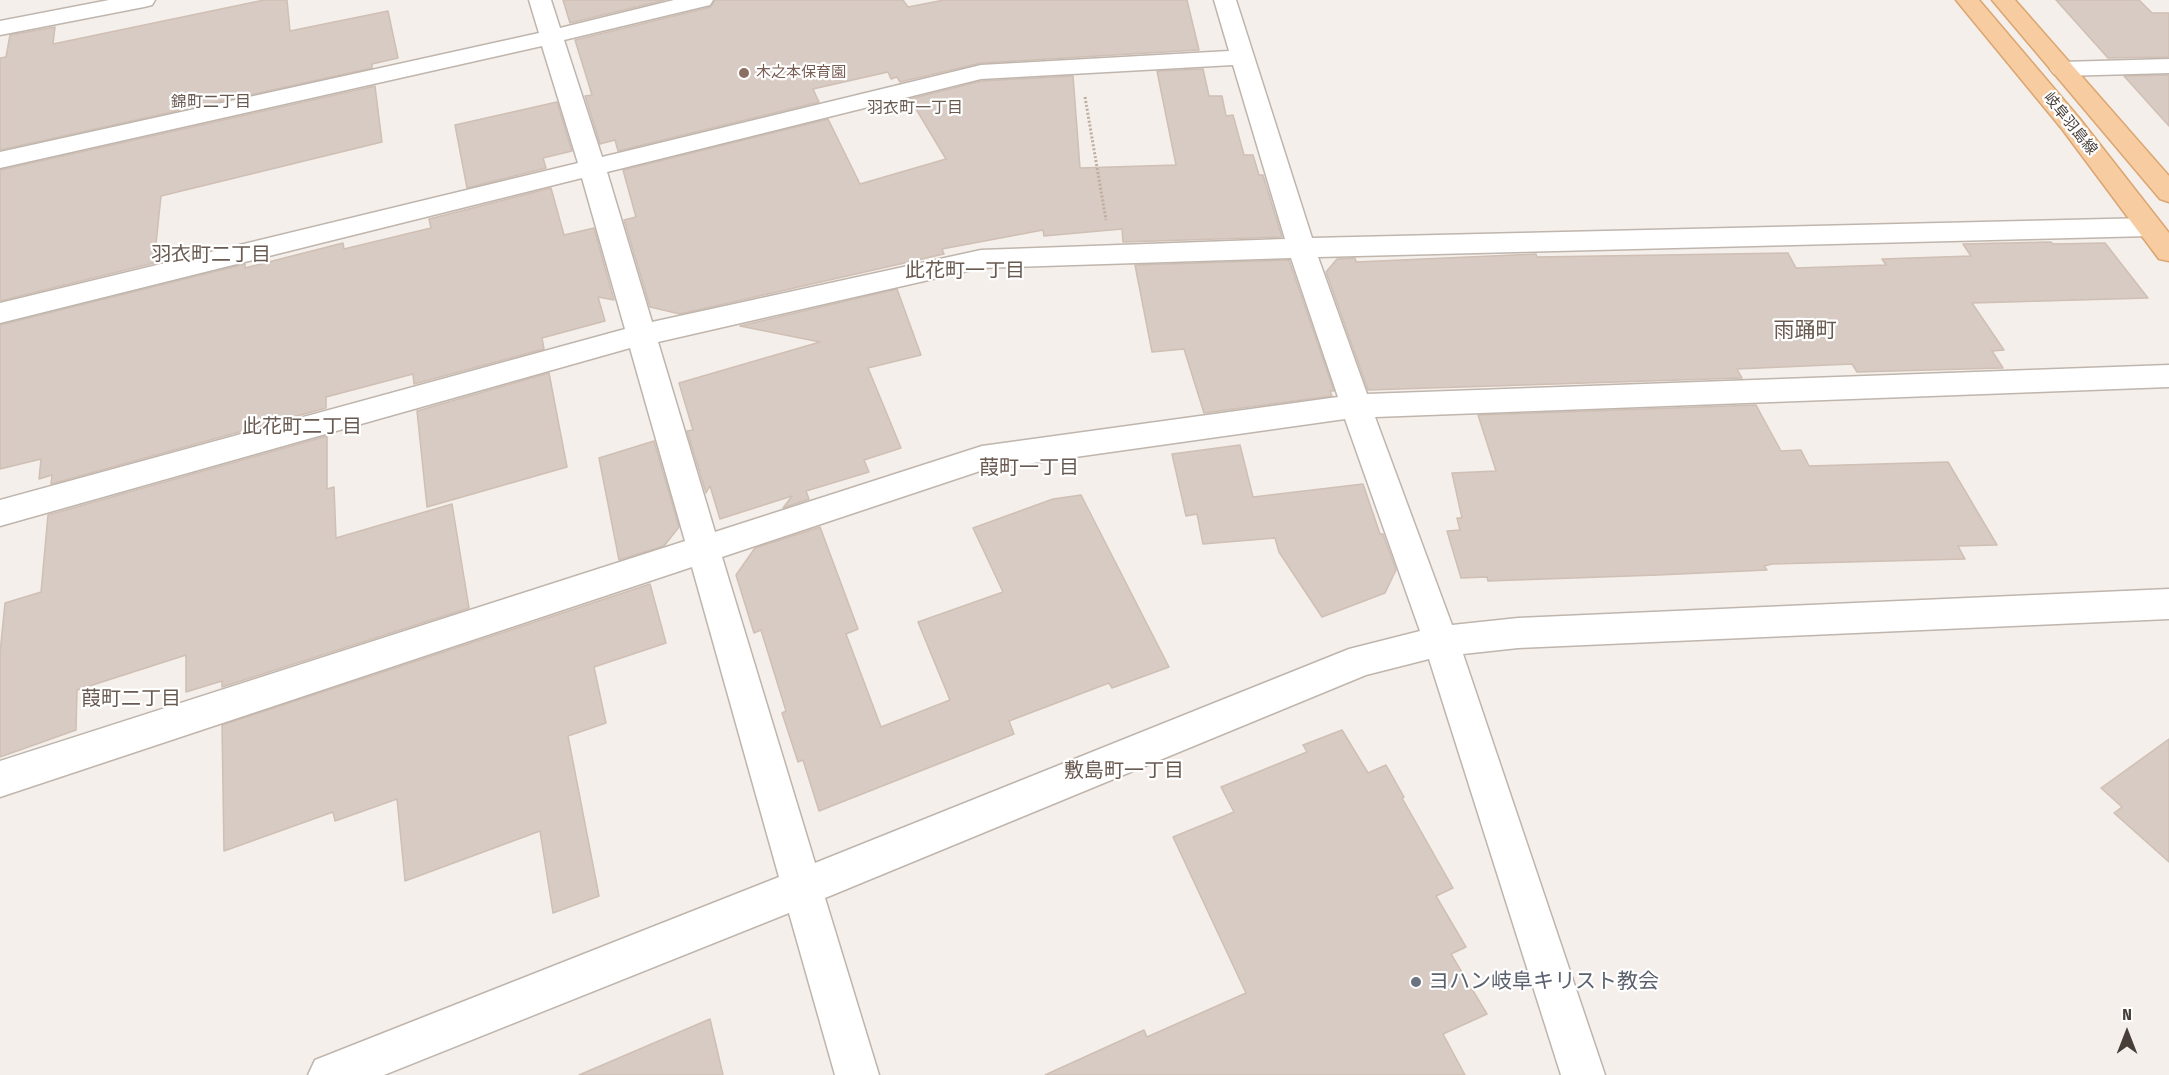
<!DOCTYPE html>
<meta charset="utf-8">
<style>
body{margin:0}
#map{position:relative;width:2169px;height:1075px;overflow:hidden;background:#f4efea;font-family:"Fira Sans Condensed",sans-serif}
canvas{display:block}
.north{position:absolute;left:2097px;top:1003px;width:60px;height:60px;-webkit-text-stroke:4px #fff;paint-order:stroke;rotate:0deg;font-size:16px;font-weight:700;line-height:24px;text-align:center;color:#473e39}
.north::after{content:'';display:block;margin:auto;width:21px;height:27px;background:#473e39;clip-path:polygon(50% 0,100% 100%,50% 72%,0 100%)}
</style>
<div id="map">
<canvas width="2169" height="1075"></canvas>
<div class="north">N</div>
</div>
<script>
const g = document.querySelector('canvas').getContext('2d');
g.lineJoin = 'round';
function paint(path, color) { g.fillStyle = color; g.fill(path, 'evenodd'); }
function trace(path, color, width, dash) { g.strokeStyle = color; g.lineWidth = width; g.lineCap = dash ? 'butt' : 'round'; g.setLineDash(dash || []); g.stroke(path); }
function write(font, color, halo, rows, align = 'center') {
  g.font = font + ' "Fira Sans Condensed","Noto Sans JP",sans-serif'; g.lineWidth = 4.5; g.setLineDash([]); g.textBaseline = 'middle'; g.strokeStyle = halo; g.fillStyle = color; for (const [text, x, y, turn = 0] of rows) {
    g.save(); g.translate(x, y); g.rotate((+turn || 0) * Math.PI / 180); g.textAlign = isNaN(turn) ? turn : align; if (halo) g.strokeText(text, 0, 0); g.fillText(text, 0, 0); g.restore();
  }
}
const building = new Path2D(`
 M264,0h23l3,31 98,-20 10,47 -26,6v4l-372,82v-92l6,-1 4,-22 45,-8 -2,17z
 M563,0h102l-95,23z
 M715,0h188l5,7 36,-7h243l12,50 -218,13 -81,19 -3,-5 -6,2 -3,-7 -75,17 6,13 -201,49 -3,-11 -15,4 -15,-48 7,-1 -17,-55 136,-33z
 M2056,0h83l13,13h17v44l-61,1z
 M1203,69l6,27h13l4,20 7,-1 11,40h9l6,20h4l19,62 -159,5 -1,-13 -78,7 -1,-6 -101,19 2,5 -264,60 -30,-7 -26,-87 12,-3 -13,-47 205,-51 32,65 86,-25 -36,-60 71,-18 92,-5 7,92 96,-3 -19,-94z
 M2169,75v51l-45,-50z
 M375,86l7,56 -221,54 -7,67 -154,38v-131z
 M557,102l15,49 -29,7 3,10 -79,20 -12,-63z
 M551,188l13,47 30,-7 20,72 -16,-3 7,24 -63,17 2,11 -130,35 -1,-10 -87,23v11l-275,76 1,-9 -13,4 2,-20 -41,10v-144l245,-61v4l98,-25 1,6 87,-21 -2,-9z
 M2051,242l2,2 52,-1 43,55 -176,5 32,47 -12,1 11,17 -146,4 -5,-8 -115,5 5,9 -374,12 -42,-118 11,-13 18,-1 1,4 180,-8 1,3 251,-4 8,15 90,-3 -4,-6 89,-3 -8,-12z
 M1289,260l45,131h-4l2,5 -128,17 -20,-64 -32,3 -17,-87z
 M897,289l24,66 -53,13 33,80 -37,12 5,12 -63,19 3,8 -26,9 9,-12 -72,23 -10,-33 -4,7 -19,-62 6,-1 -14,-47 141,-41 -80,-16z
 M549,373l18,94 -140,40 -10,-96z
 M1756,405l25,46 20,-1 8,16 139,-4 49,83 -39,1 7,13 -193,5 -8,2 3,4 -109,5 -170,6 -1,-4 -26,1 -14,-47 13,-1 -3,-12h5l-10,-45 44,-2 -18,-56z
 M327,436v53l7,-2 2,51 116,-34 17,104 -247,79v-6l-36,11v-37l-109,35 -1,40 -76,27v-104l5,-50 36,-11 7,-77z
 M654,441l25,86 -15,19 -45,14 -20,-102z
 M1240,445l13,52 110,-13 17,50h3l13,36 -11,23 -63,24 -43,-65 -4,-14 -72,6 -6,-30 -11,2 -14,-62z
 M1081,495l88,172 -57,21 -3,-5 -100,38 5,13 -195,77 -16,-51 -5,2 -16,-49 4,-2 -25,-81 -7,3 -18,-58 19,-27 65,-21 38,102 -12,5 35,93 69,-27 -32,-78 85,-30 -30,-64 80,-29z
 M650,584l16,59 -72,24 12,56 -38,13 31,160 -46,17 -13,-82 -135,50 -8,-82 -62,22 -2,-9 -109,39 -2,-126z
 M1342,730l26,43 18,-8 18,32 -2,1 51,90 -17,8 30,51 -15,7 36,60 -44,20 22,41h-420l99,-45 3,7 99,-44 -73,-156 61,-25 -13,-25 86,-35 -4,-7z
 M2169,739v123l-55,-49 8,-6 -21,-19z
 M710,1019l13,56h-144z`);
paint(building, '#d8cbc3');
trace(building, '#cfbfb4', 1.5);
const minor = new Path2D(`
 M109,0h46l-3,5 -8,2 -144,28v-14z
 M529,0h22l9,28 114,-28h39l-3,5 -146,35 38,117 379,-92 248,-14 -15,-51h22l76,238 837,-20 10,3 3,6 -3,6 -10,3 -831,21 49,137 802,-29v22l-794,30 77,208 66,-7 651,-29v30l-651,29 -55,6 142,421h-44l-132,-416 -63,16 -541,223 54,177h-44l-46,-162 -405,162h-76l7,-15 464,-183 -87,-310 -692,230v-36l685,-220 -55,-193 -630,178v-26l625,-171 -43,-151 -582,145v-20l578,-140 -36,-117 -542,122v-16l539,-119zM1233,65l52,174 -304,11 -329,72 -45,-150 374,-93zM1291,258l47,139 -356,49 -267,86 -57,-190 323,-74zM1345,419l75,212 -71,18 -534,214 -93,-306 261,-87z
 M2169,59v14l-107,3 -8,-2 -4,-5 4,-5 8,-2z`);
const major = new Path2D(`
 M1956,0h23l101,119 89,114v28l-10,-2 -97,-130z
 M1992,0h23l154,176v26l-9,-3z`);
trace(minor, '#bfb5ad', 3);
trace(major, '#dba571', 3);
trace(new Path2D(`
 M1085,97l21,123`), '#bfad9f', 3, [2, 2]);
paint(minor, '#fff');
paint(major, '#f7cca0');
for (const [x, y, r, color] of [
 [744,73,6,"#8d6e63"],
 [1416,982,6,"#6b7280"]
]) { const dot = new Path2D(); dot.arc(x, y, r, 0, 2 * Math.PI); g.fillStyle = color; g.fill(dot); trace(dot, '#fff', 2); }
write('15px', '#785e54', '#fff', [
 ["木之本保育園",756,73]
], 'left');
write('15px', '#473e39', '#fff', [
 ["岐阜羽島線",2070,124,51]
]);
write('16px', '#695a51', '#fff', [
 ["錦町二丁目",211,103],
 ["羽衣町一丁目",915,109]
]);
write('20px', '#695a51', '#fff', [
 ["羽衣町二丁目",211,255],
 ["此花町一丁目",965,271],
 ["此花町二丁目",302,427],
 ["葭町一丁目",1029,468],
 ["葭町二丁目",131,699],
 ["敷島町一丁目",1124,771]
]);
write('21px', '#695a51', '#fff', [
 ["雨踊町",1805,331]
]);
write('21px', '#5b616d', '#fff', [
 ["ヨハン岐阜キリスト教会",1428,982]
], 'left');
</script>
